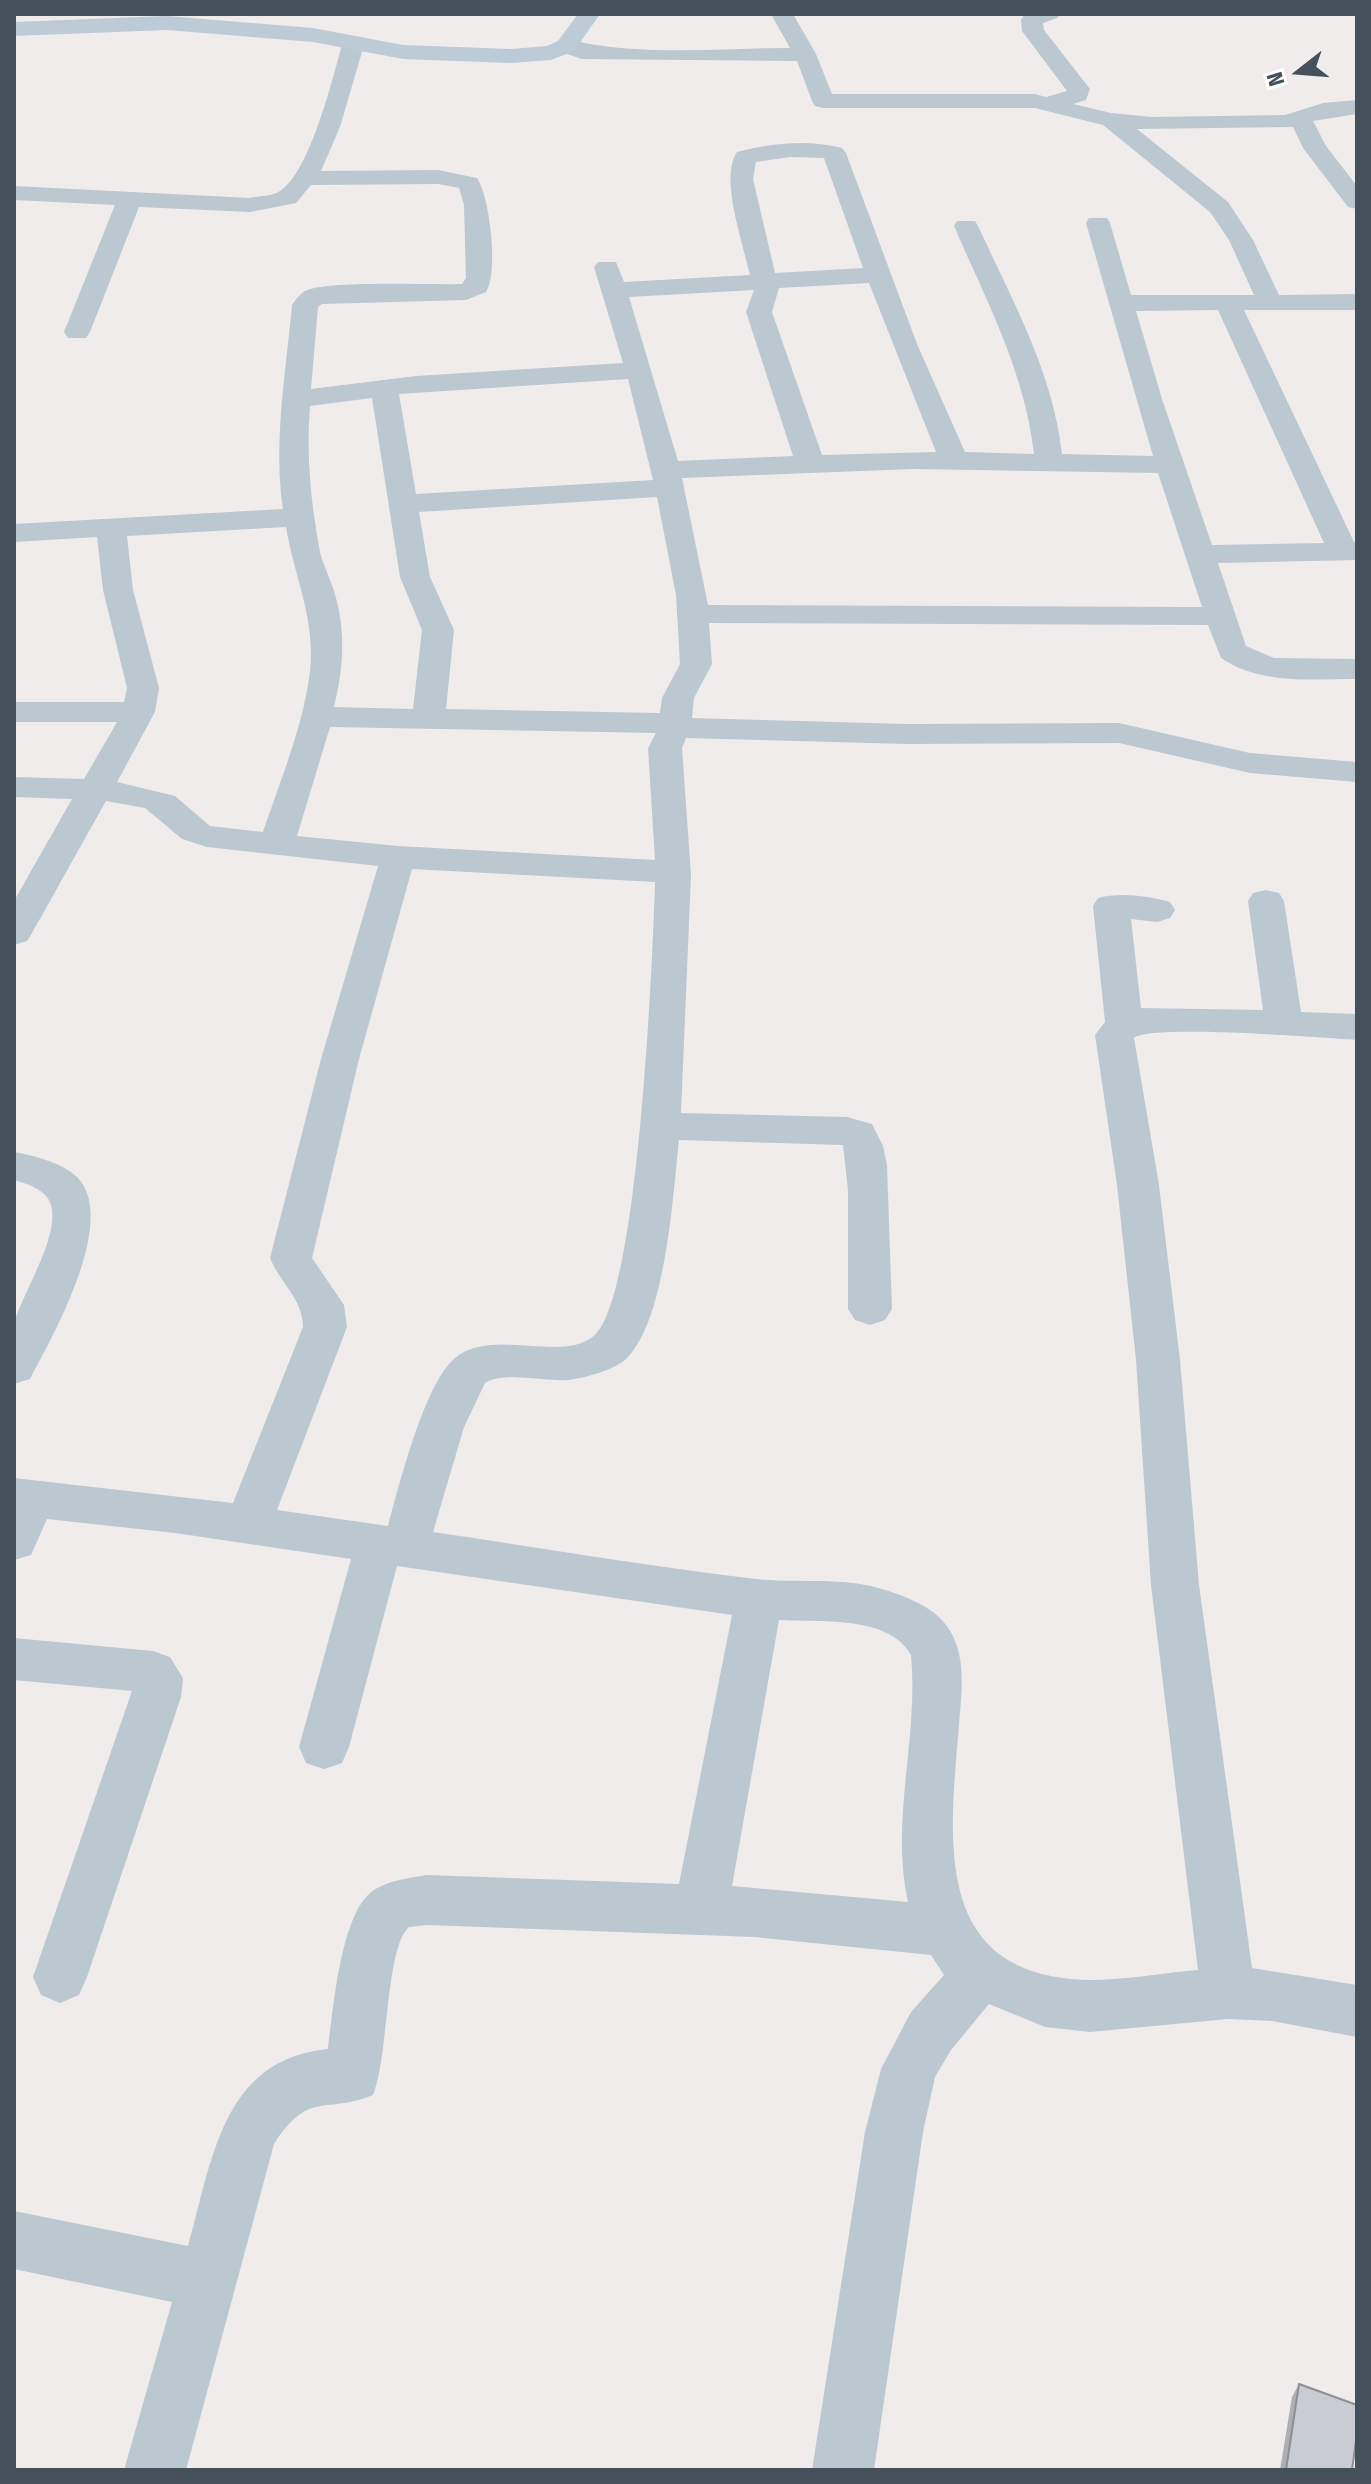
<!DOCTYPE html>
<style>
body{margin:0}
#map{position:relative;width:1371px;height:2484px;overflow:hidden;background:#f0ecec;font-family:"Fira Sans Condensed",sans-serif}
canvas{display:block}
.frame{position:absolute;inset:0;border:16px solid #44515b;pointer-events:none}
.north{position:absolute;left:1259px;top:32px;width:80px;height:80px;-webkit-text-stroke:6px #fff;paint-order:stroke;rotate:253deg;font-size:22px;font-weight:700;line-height:32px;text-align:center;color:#44515b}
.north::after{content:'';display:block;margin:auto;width:28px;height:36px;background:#44515b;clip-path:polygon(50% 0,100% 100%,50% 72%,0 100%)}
</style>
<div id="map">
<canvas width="1371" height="2484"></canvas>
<div class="frame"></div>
<div class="north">N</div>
</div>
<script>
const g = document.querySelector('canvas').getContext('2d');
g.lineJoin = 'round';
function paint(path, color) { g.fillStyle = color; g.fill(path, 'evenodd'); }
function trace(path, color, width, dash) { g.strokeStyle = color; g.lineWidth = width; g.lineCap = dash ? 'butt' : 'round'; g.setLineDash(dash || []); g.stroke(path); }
paint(new Path2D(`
 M771,14h22l23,40 16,40h203l11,3 21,-6 -45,-60 -1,-11 3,-5 37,-1 -4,4 -14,5 1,7 46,59 -4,11 -13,4 38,9 41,4 133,-2 38,-12 34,-3v14l-44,7 13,25 31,40v23l-9,-2 -45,-59 -10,-21 -156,2 91,73 25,38 26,55 78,-1v16h-113l110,232h3v18l-139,3 28,83 28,12 83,1v20c-46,0 -96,6 -136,-21l-13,-33 -499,-2 3,41 -18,34 -2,20 215,6 212,-1 131,30 107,9v20l-107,-9 -131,-30 -212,1 -221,-6 -4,10 9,127 -10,238 166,4 25,7 11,22 4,19 5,144 -7,11 -15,5 -15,-5 -7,-11v-119l-5,-45 -164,-5c-6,54 -13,181 -53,219 -14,12 -39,18 -57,21 -23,2 -66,-9 -84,3l-21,44 -31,105c108,16 215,34 323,47 38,4 79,-1 115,7 23,6 54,16 71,34 26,28 20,70 17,104 -9,116 -29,252 130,256 36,0 73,-7 109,-10l-47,-385 -15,-225 -19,-175 -22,-150 10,-13 -12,-116 5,-8c22,-6 50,-2 72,4l5,8 -5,8 -13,4 -26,-3 10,89 122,2 -15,-109 5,-8 13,-3 13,3 5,8 17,111 56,2v26c-33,-2 -206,-16 -223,-2l25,147 21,175 19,225 53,383 105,17v52l-85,-16 -44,-2 -138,13 -45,-5 -56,-23 -38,46 -16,27 -12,55 -49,338h-62l53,-338 16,-63 30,-57 33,-37 -13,-20 -177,-18 -327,-12 -18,2c-24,21 -20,131 -36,168 -49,20 -63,-6 -99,49l-88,326h-62l48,-168 -158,-33v-58l174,35c24,-83 33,-187 140,-197 5,-38 12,-128 41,-155 14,-13 40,-16 58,-19l252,9 53,-269 -335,-49 -48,181 -7,16 -18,6 -18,-6 -7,-16 52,-188 -176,-26 -128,-14 -16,36 -17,5v-82l219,25 70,-176c0,-28 -23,-44 -33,-69l51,-199 57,-193 -171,-19 -25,-8 -37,-31 -39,-7 -74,132 -5,8 -13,4v-44l58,-102 -58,-2v-20l70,2 33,-57h-103v-20h110l3,-14 -24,-98 -6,-53 -83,5v-18l269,-15c-10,-67 3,-137 9,-204 3,-5 8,-11 13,-14 21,-11 127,-6 157,-7l4,-6 -2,-73 -5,-17 -21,-4 -127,1 -15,18 -46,9 -111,-5 -49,125 -4,6h-18l-4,-6 51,-127 -101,-5v-14l236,12c9,-2 23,-2 30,-7 30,-19 52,-111 62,-146l3,-5h16l3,5 -24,82 -19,44 117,-1 39,8c13,19 22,96 9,114l-20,8 -144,4 -4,3 -7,82 105,-13 207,-13 -29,-96 4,-5h18l8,20 126,-7c-6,-30 -31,-97 -13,-123 35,-9 70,-13 105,-4l4,5 71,191 48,108 69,2c-9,-82 -48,-154 -80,-228l3,-5h18l3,5c34,74 75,146 84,228l91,2 -67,-233 3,-5h18l3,5 21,72h123l-25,-55 -19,-28 -107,-87 -68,-17h-212l-8,-2 -3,-5 -15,-40 -215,-2 -24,-8 -3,-5 11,-7c71,18 151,9 224,9zM790,157l34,1 39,110 -88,5 -22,-94 3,-17zM869,283l67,169 -114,3 -50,-143 7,-24zM754,290l-8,22 47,144 -115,5 -49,-164zM1218,310l106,233 -112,2 -50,-146 -26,-88zM628,379l25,101 -237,14 -17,-100zM372,398l28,179 22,53 -9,79 -79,-2c9,-36 12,-72 2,-109 -4,-16 -12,-30 -16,-46 -9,-49 -14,-96 -10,-146zM913,469l245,4 44,134 -494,-2 -26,-127zM657,497l19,98 4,69 -18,34 -2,15 -214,-4 8,-79 -24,-53 -11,-65zM286,527c7,43 25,82 25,126 0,54 -31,128 -48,179l-53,-6 -35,-30 -58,-14 38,-70 4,-24 -26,-98 -6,-54zM330,727l326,6 -8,15 7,112 -257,-14 -101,-10zM412,869l243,13c-2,72 -16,414 -60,453 -17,15 -43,12 -64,11 -24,-2 -56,-5 -76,12 -31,26 -56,128 -67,168l-111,-16 70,-183 -3,-22 -32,-47 47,-199zM779,1620c39,3 109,-6 132,35 8,82 -21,165 -3,247l-176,-16z
 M14,1152c21,4 47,10 63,25 42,42 -24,159 -47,202l-16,5c0,-19 -4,-45 1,-63 7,-27 53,-97 32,-124 -7,-9 -22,-14 -33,-17z
 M14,1638l139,13 17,6 13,21 -2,19 -94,280 -8,18 -19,8 -19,-8 -8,-18 99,-286 -118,-11z`), '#bcc8d0');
paint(new Path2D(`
 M578,14h22l-26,37 -23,9 -40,3 -108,-4 -90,-17 -146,-12 -153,6v-14l153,-6 146,12 90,17 108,4 36,-3 11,-5z`), '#bdcbd7');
paint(new Path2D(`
 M1299,2384l53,86h-72l12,-73z`), '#adafb5');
const building = new Path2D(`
 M1299,2384l58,21v28l-5,37h-66z`);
paint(building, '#c9ccd2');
trace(building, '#8d8f93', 2);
</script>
